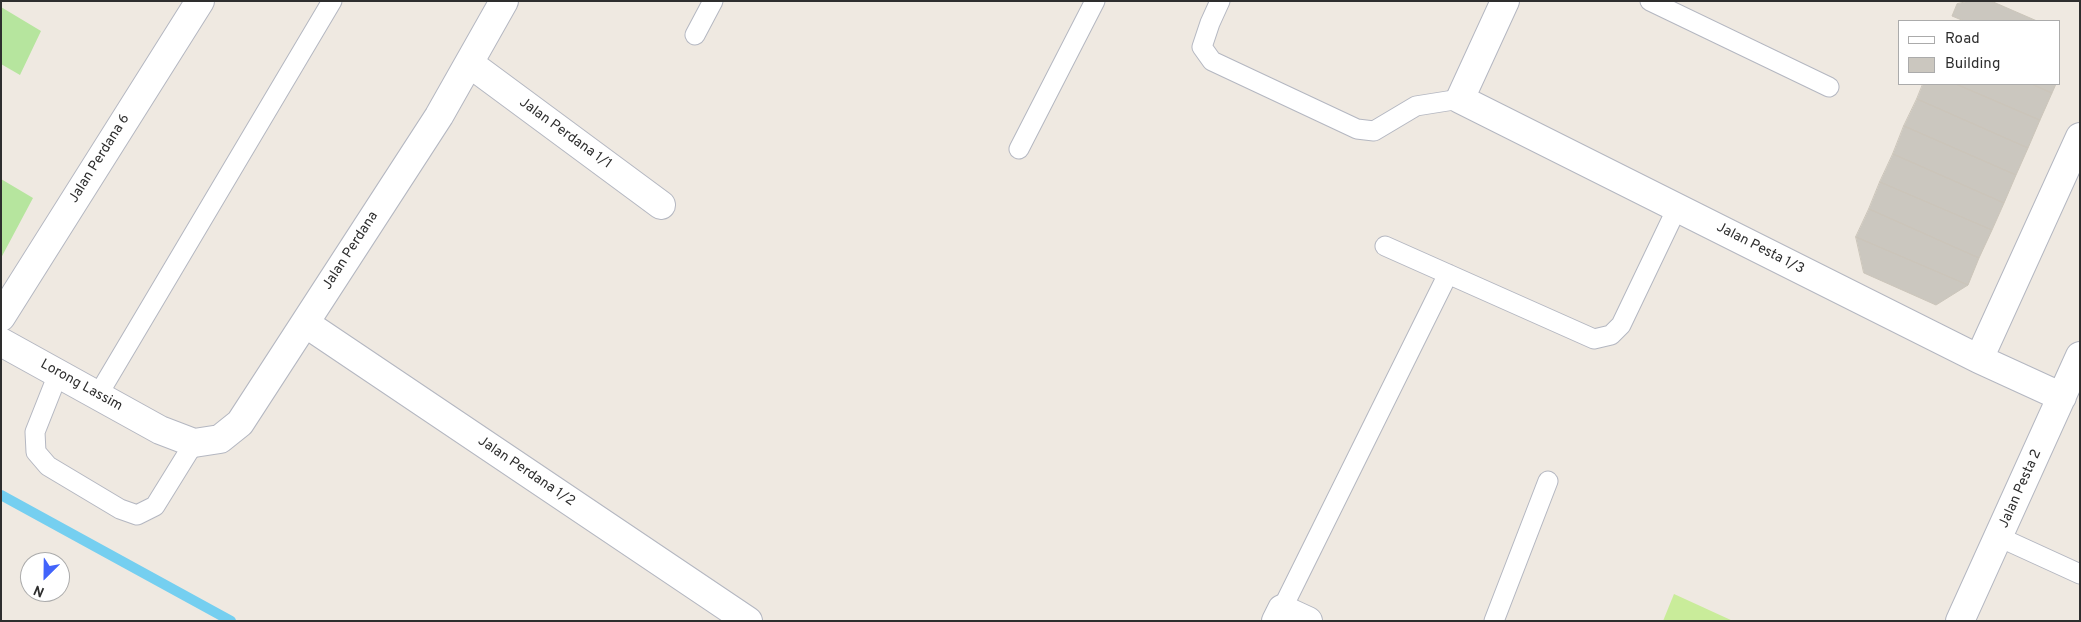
<!DOCTYPE html>
<style>
body{margin:0}
#map{position:relative;width:2081px;height:622px;overflow:hidden;background:#efe9e1;font-family:Overpass,sans-serif}
canvas{display:block}
.frame{position:absolute;inset:0;border:2px solid #2e2e2e;pointer-events:none}
.legend{position:absolute;left:1898px;top:20px;width:162px;height:65px;box-sizing:border-box;background:#fff;border:1px solid #ababab;margin:0;padding:6px 9px;list-style:none;font-size:15px;color:#2e2e2e}
.legend li{display:flex;align-items:center;gap:10px;height:25px}
.legend b{width:25px;border:1px solid #ababab}
.north{position:absolute;left:20px;top:552px;width:50px;height:50px;box-sizing:border-box;background:#fff;border:1px solid #ababab;border-radius:50%;rotate:203deg;font-size:14px;font-weight:700;line-height:20px;text-align:center;color:#2e2e2e}
.north::after{content:'';display:block;margin:auto;width:18px;height:22px;background:#4264fb;clip-path:polygon(50% 0,100% 100%,50% 72%,0 100%)}
</style>
<div id="map">
<canvas width="2081" height="622"></canvas>
<div class="frame"></div>
<ul class="legend">
<li><b style="height:6px;background:#fff"></b>Road</li>
<li><b style="height:14px;background:#cbc7bf"></b>Building</li>
</ul>
<div class="north">N</div>
</div>
<script>
const g = document.querySelector('canvas').getContext('2d');
g.lineJoin = 'round';
function paint(path, color) { g.fillStyle = color; g.fill(path, 'evenodd'); }
function trace(path, color, width, dash) { g.strokeStyle = color; g.lineWidth = width; g.lineCap = dash ? 'butt' : 'round'; g.setLineDash(dash || []); g.stroke(path); }
function write(font, color, halo, rows, align = 'center') {
  g.font = font + ' Overpass,sans-serif'; g.lineWidth = 4; g.setLineDash([]); g.textBaseline = 'middle'; g.strokeStyle = halo; g.fillStyle = color; for (const [text, x, y, turn = 0] of rows) {
    g.save(); g.translate(x, y); g.rotate((+turn || 0) * Math.PI / 180); g.textAlign = isNaN(turn) ? turn : align; if (halo) g.strokeText(text, 0, 0); g.fillText(text, 0, 0); g.restore();
  }
}
paint(new Path2D(`
 M1,7l40,24 -21,44 -19,-11z
 M1,179l32,19 -32,60z`), '#b6e59e');
paint(new Path2D(`
 M1674,594l59,27h-70z`), '#c9ec9a');
trace(new Path2D(`
 M1,495l230,126`), '#75cff0', 10);
const building = new Path2D(`
 M1970,1h21l46,20h-73l-12,-5 5,-12z
 M1923,84h33l84,36 -12,28 -111,-49z
 M1956,84h76l20,9 -12,27z
 M2032,84h24l-4,9z
 M1917,99l111,49 -12,27 -112,-49z
 M1904,126l112,49 -12,28 -111,-49z
 M1893,154l111,49 -12,27 -112,-48z
 M1880,182l112,48 -13,28 -110,-49z
 M1869,209l110,49 -11,27 -112,-48z
 M1856,237l112,48 -32,20 -72,-32z`);
paint(building, '#cbc7bf');
trace(building, '#cbc5ba', 1);
const service = new Path2D(`
 M1220,1l-10,22 -8,24 10,14 145,68 17,2 42,-25 44,-7
 M1650,1l179,86
 M695,35l18,-34
 M1019,149l76,-148
 M1385,246l209,93 17,-4 10,-10 56,-117
 M58,374l-23,58 1,20 12,14 72,43 17,6 18,-9 39,-63
 M98,395l234,-394
 M1999,537l81,37
 M1282,609l166,-335
 M1494,621l54,-140`);
const minor = new Path2D(`
 M1505,1l-45,98 519,260 83,38
 M469,63l192,142
 M1,317l199,-316
 M305,323l443,298
 M1,342l159,88 34,13 26,-4 20,-16 199,-307 65,-115
 M1979,359l101,-222
 M1276,621l6,-12 26,12
 M1960,621l120,-265`);
trace(service, '#b4b7c1', 21);
trace(minor, '#b4b7c1', 30);
trace(service, '#fff', 19);
trace(minor, '#fff', 28);
write('14px', '#2e2e2e', '#fff', [
 ["Jalan Perdana 1/1",565,134,36],
 ["Jalan Perdana 6",100,159,-58],
 ["Jalan Pesta 1/3",1760,249,27],
 ["Jalan Perdana",351,251,-57],
 ["Lorong Lassim",81,386,29],
 ["Jalan Perdana 1/2",526,472,34],
 ["Jalan Pesta 2",2021,489,-66]
]);
</script>
